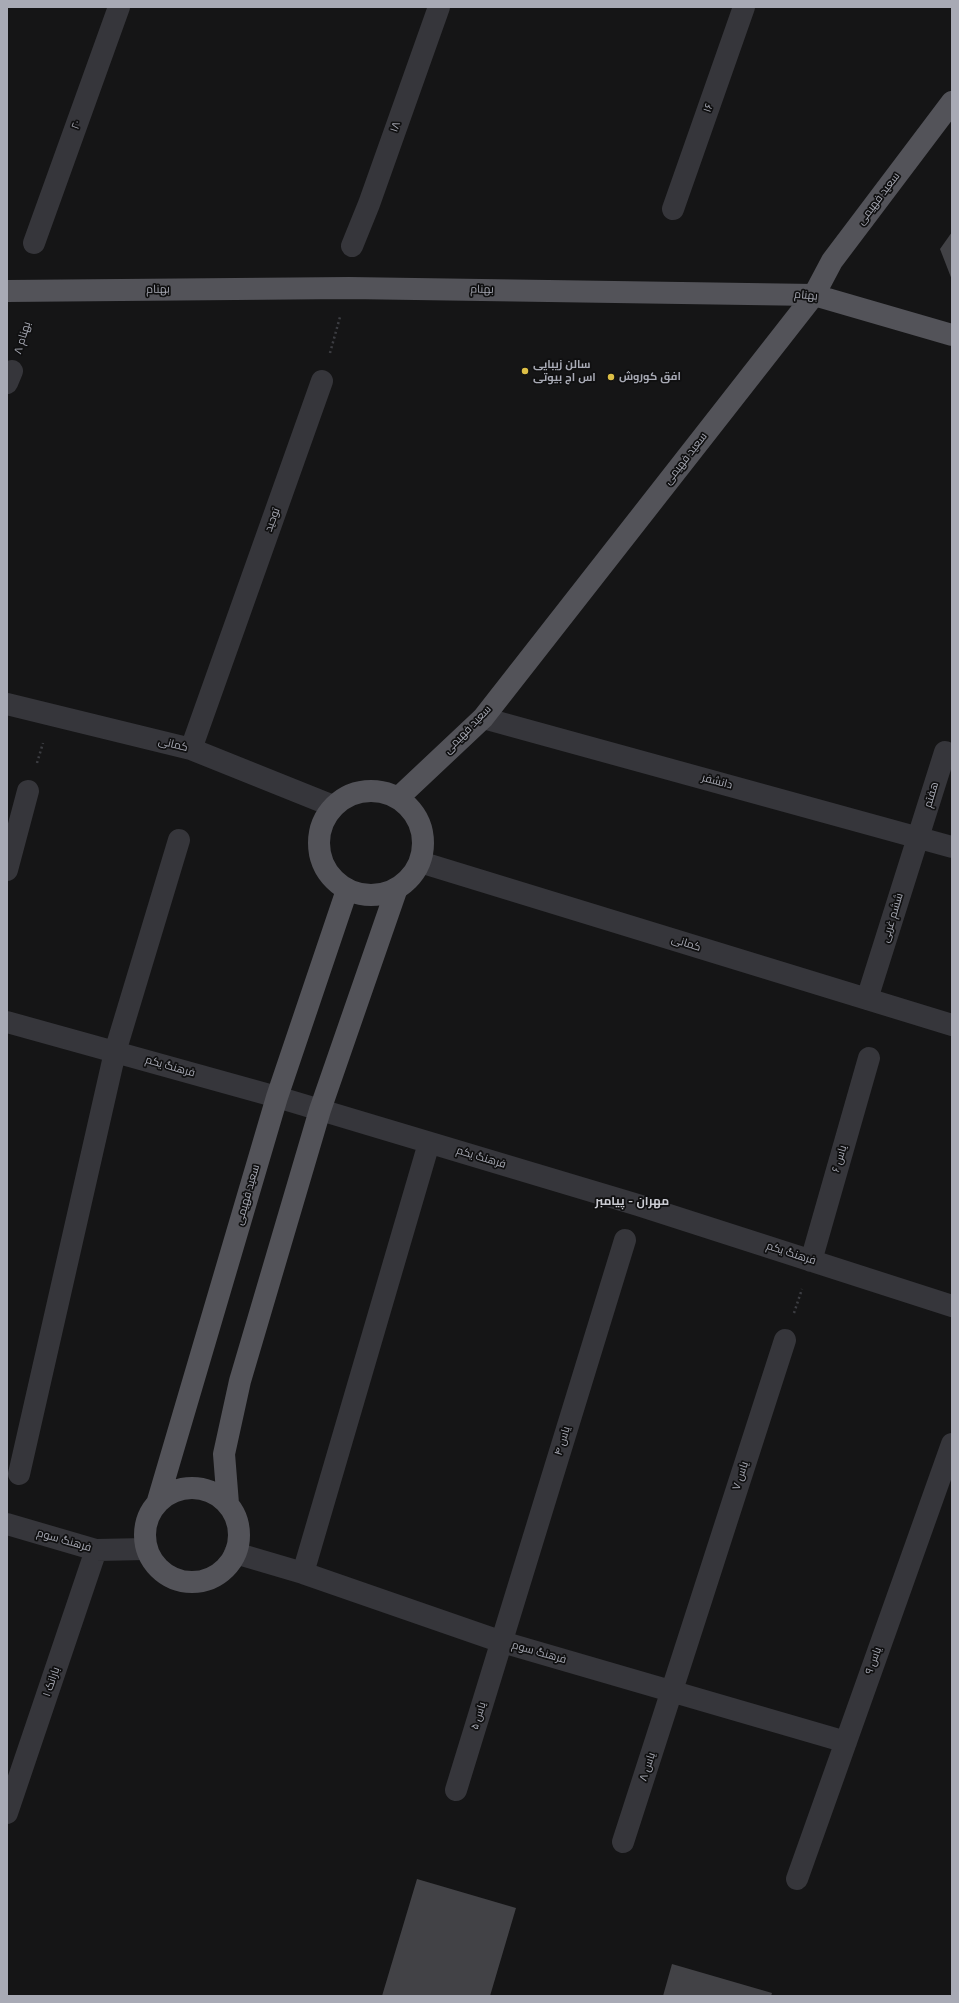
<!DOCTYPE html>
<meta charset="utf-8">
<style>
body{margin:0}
#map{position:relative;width:959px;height:2003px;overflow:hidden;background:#151516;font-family:"Nunito Sans",sans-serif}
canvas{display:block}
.frame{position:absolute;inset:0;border:8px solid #a8aab5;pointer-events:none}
</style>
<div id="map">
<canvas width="959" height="2003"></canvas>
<div class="frame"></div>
</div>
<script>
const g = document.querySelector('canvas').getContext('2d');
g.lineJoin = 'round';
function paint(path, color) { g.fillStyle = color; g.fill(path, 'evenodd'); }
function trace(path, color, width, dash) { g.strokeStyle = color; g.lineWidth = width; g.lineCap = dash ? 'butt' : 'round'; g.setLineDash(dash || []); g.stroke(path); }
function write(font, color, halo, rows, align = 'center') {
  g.font = font + ' "Nunito Sans",Cairo,sans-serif'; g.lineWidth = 3.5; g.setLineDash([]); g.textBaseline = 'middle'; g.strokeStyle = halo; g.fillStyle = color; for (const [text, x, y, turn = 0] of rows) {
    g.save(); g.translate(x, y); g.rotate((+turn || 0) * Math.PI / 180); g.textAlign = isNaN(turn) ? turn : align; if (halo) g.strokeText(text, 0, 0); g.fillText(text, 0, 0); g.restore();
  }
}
paint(new Path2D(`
 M952,232v48l-12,-31z
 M417,1879l99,29 -26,88h-108z
 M672,1964l100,29 -1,3h-108z`), '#424246');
trace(new Path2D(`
 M22,344l7,-24
 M330,353l10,-36
 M37,763l6,-20
 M794,1313l8,-24`), '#3c3d42', 2.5, [2, 3]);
trace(new Path2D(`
 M673,209l71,-202
 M34,243l85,-236
 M352,246l17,-42 70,-197
 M7,383l5,-12
 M7,704l184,45 142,57
 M483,718l469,129
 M191,749l131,-368
 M420,862l532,163
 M7,870l21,-79
 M867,999l78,-247
 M7,1022l270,75 361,108 314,101
 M811,1261l58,-203
 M19,1474l96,-422 64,-212
 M7,1524l89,26 50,-1
 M235,1553l68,20 199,69 344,100
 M303,1573l126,-430
 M456,1790l169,-550
 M7,1813l89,-263
 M623,1842l162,-502
 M797,1879l155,-435`), '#36363b', 22);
trace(new Path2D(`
 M7,291l342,-3 465,7 138,40
 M319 843a52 52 0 1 1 104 0a52 52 0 1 1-104 0Z
 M398,798l85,-80 331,-423 18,-34 120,-159
 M145 1535a47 47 0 1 1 94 0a47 47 0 1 1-94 0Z
 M157,1504l120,-407 70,-207
 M228,1504l-4,-50 16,-73 80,-271 77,-222`), '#535359', 22);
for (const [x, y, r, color] of [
 [525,371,4,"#ddbf46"],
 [611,377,4,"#ddbf46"]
]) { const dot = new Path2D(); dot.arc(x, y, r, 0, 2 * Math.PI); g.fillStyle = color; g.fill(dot); trace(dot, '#101011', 1.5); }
write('11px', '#a8aab5', '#101011', [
 ["۱۶",709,108,-71],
 ["۲۰",77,125,-70],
 ["۱۸",396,127,-71],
 ["سعید فهیمی",879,199,-53],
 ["بهنام",158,290,-1],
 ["بهنام",482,290,1],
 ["بهنام",806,296,5],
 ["بهنام ۸",23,338,-73],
 ["سعید فهیمی",686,459,-52],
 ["توحید",273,520,-70],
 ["سعید فهیمی",468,730,-46],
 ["کمانی",173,745,14],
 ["دانشفر",717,782,15],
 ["هفتم",932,795,-73],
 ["ششم غربی",893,918,-73],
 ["کمانی",686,944,17],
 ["فرهنگ یکم",170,1067,16],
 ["فرهنگ یکم",481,1158,17],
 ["یاس ۶",840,1159,-74],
 ["سعید فهیمی",248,1195,-74],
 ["فرهنگ یکم",791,1254,18],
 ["یاس ۴",563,1441,-73],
 ["یاس ۷",741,1476,-72],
 ["فرهنگ سوم",64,1541,16],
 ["فرهنگ سوم",539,1653,16],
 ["یاس ۹",874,1661,-70],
 ["بارانک ۱",52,1682,-71],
 ["یاس ۵",479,1716,-73],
 ["یاس ۸",648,1767,-72]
]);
write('bold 11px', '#a8aab5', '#101011', [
 ["سالن زیبایی",533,365],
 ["اس اچ بیوتی",533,378],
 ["افق کوروش",619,377]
], 'left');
write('bold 12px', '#c9cad1', '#101011', [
 ["مهران - پیامبر",632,1202]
]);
</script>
